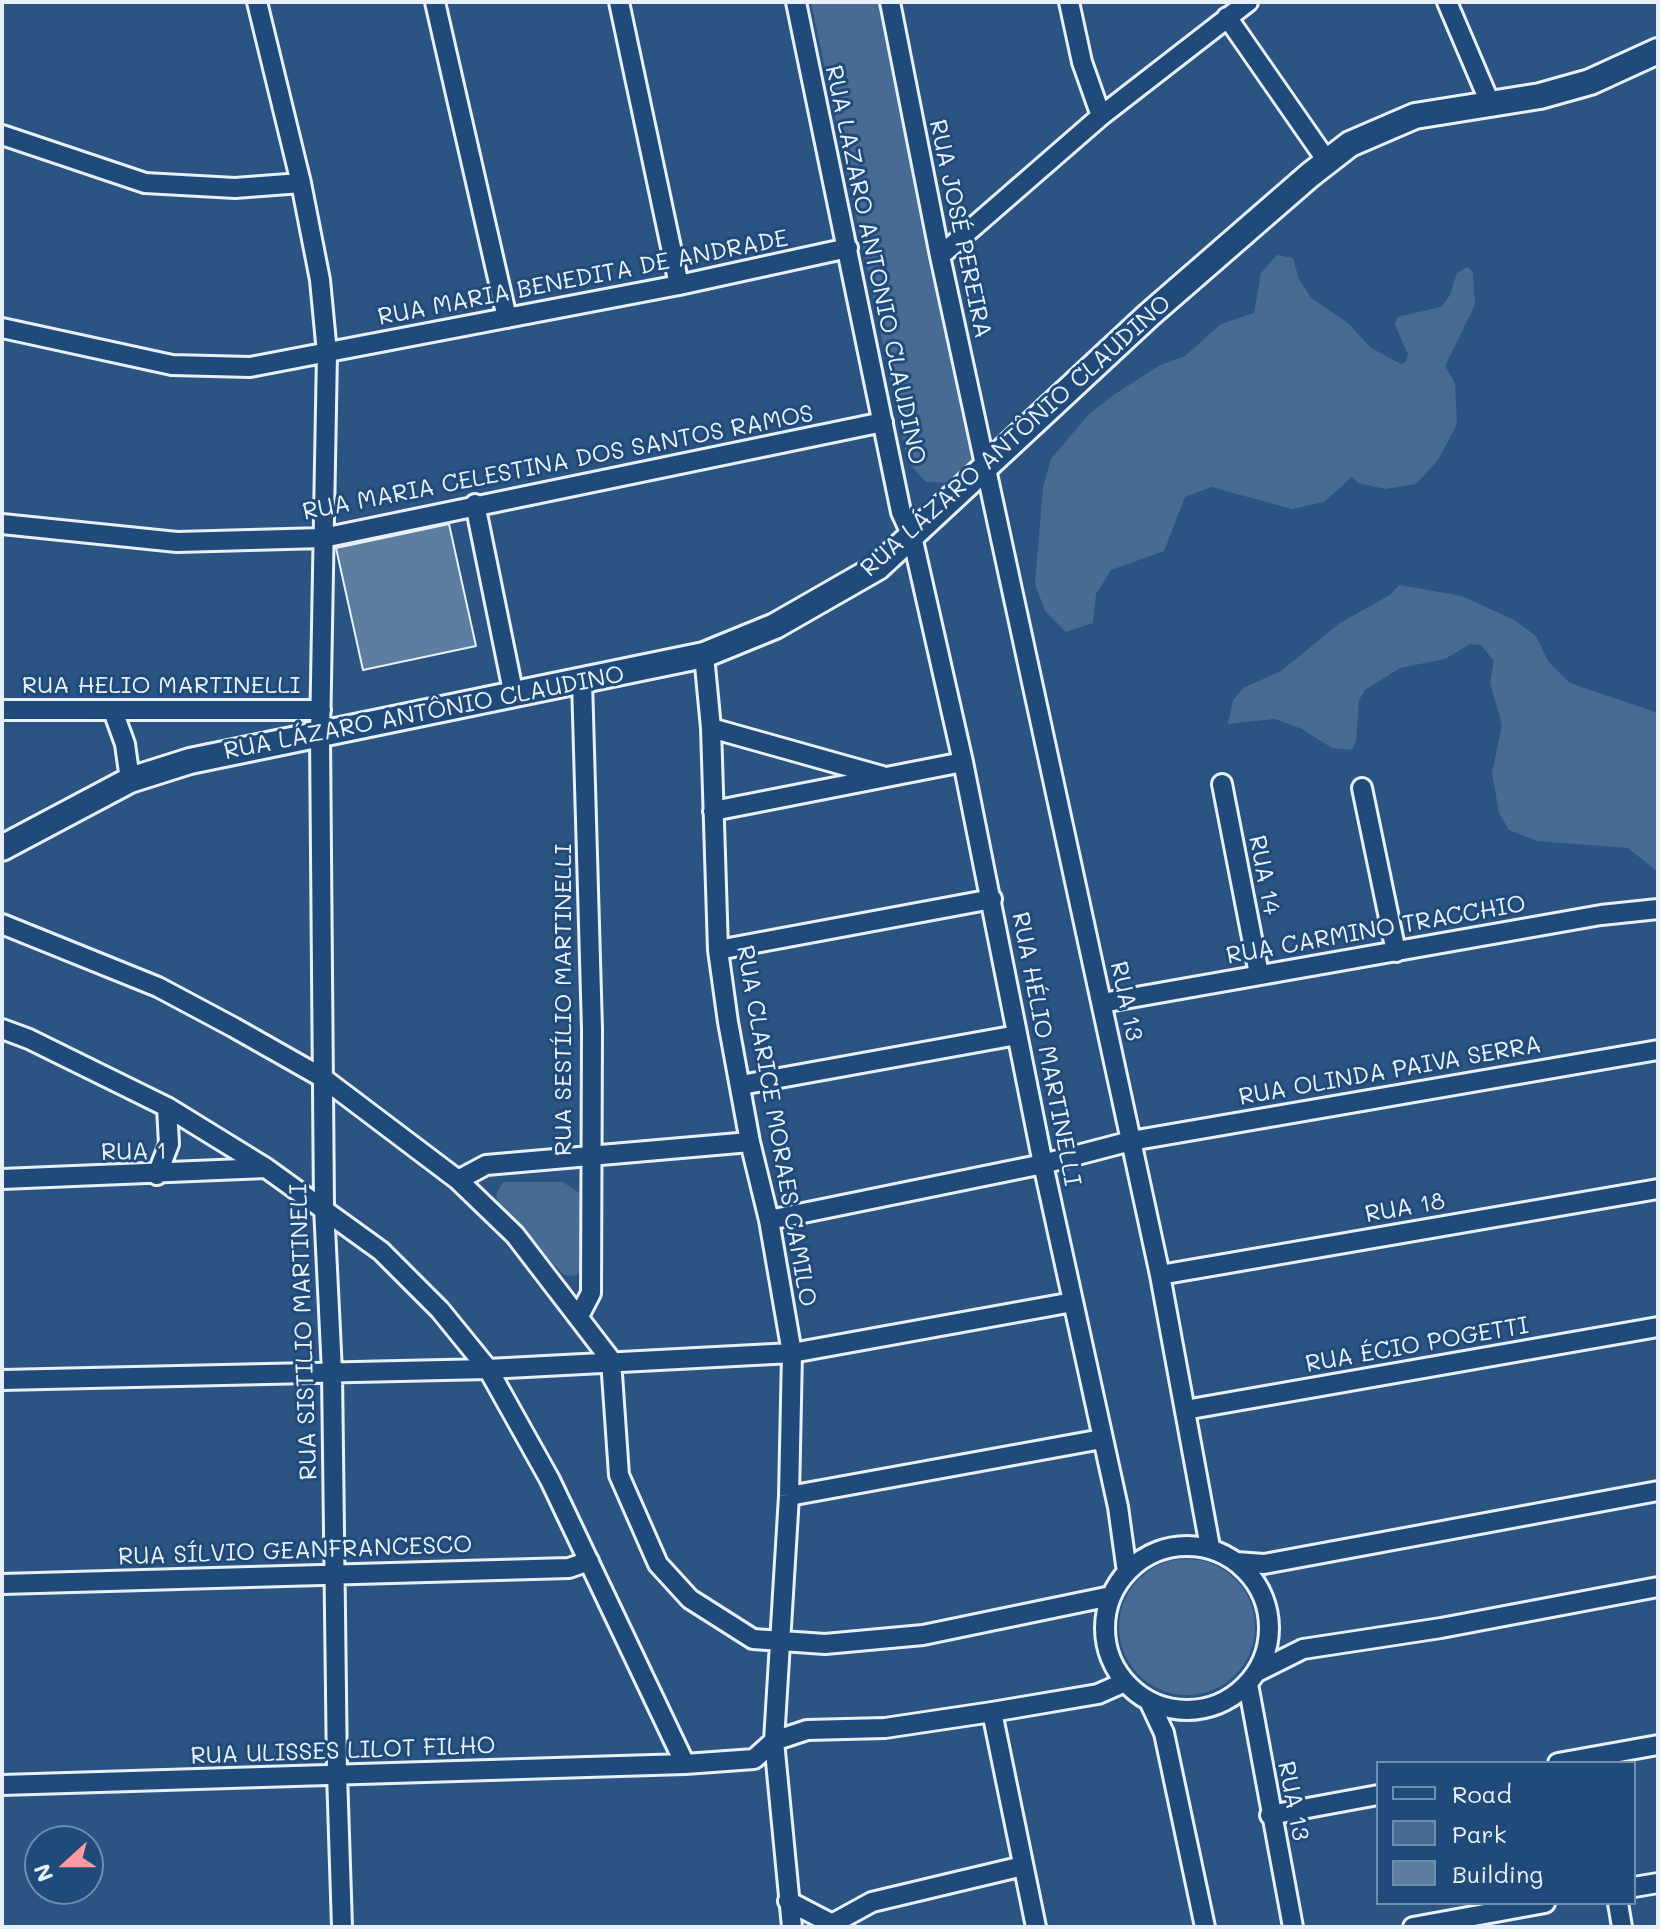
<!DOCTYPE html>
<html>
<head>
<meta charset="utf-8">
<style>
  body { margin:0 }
  #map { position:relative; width:1660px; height:1929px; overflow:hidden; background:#2b5482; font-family:Mali,sans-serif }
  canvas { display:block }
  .frame { position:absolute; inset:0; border:4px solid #e8f1f8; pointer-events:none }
  .legend { position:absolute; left:1376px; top:1761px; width:260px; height:144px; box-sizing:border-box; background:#1f4a7a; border:2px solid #6f8dac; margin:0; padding:10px 14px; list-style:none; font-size:24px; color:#e8f1f8 }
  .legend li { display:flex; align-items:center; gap:16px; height:40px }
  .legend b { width:40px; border:2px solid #6f8dac }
  .north { position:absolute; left:24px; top:1825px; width:80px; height:80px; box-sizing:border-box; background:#1f4a7a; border:2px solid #6f8dac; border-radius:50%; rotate:249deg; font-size:22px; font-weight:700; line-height:32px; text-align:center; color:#e8f1f8 }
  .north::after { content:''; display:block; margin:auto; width:28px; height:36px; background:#ff9aa2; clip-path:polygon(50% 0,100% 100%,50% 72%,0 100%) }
</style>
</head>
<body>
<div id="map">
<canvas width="1660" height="1929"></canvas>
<div class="frame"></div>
<ul class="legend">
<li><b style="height:10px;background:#1f4a7a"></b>Road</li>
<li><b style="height:22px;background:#476b93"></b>Park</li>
<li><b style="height:22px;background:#5d7da1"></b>Building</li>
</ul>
<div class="north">N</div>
</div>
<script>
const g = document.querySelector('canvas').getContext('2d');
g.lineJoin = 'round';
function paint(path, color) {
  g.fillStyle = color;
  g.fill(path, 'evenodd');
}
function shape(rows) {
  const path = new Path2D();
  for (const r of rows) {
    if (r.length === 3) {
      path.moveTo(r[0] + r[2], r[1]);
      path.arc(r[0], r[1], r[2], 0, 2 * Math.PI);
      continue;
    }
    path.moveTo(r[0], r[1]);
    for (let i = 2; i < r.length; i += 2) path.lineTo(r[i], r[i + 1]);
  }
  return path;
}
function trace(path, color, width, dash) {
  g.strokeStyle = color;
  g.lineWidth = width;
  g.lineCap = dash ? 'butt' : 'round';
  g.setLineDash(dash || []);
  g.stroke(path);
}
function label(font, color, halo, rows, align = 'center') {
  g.font = font + ' Mali,sans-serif';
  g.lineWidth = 6;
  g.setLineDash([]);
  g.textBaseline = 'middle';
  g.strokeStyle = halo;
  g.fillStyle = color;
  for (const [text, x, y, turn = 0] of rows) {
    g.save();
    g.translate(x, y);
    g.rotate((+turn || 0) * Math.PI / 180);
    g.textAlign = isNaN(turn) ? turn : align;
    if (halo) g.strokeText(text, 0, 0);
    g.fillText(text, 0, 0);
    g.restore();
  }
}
const green = shape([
  [811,2,881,2,975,454,973,463,954,483,926,482,908,462],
  [1277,255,1293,258,1299,279,1311,298,1348,323,1371,348,1401,364,1406,362,1408,354,1395,325,1397,317,1441,307,1450,295,1457,273,1467,267,1473,272,1475,305,1445,366,1455,383,1457,424,1438,460,1416,484,1385,489,1358,483,1352,477,1324,502,1292,509,1211,487,1185,497,1164,551,1111,570,1096,594,1093,623,1066,632,1045,611,1035,584,1043,487,1051,459,1087,416,1112,396,1160,365,1185,356,1221,324,1254,313,1261,273],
  [1399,585,1462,596,1514,620,1536,636,1548,661,1570,683,1658,713,1658,872,1628,848,1537,841,1509,830,1499,813,1492,773,1502,725,1490,683,1494,661,1481,645,1470,644,1445,659,1400,668,1365,690,1359,700,1356,741,1352,750,1332,748,1302,729,1275,719,1228,724,1233,700,1243,688,1281,671,1340,623,1390,595],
  [503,1182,563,1182,579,1193,582,1200,582,1271,574,1276,564,1275,498,1204,496,1194],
  [1187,1627,68]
]);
const building = shape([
  [449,524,476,646,363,670,336,548,449,524]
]);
const minor = shape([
  [257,2,301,183,320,280,327,353,320,736,324,1207,332,1372,337,1773,342,1927],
  [435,2,507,318],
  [619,2,679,285],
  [796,2,901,512,912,536,963,762,1043,1164,1118,1507,1127,1572],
  [890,2,940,256,1160,1275,1210,1547],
  [1069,2,1082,62,1101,116],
  [1447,2,1490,103],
  [1227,17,1327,161],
  [2,135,145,183,235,188,301,183],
  [940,256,1101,116,1248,2],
  [2,328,172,365,250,367,679,285,848,248],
  [475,504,514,696],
  [2,524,177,542,323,538,883,422],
  [704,655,711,728,718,950,728,1022,750,1142,769,1220,792,1353,789,1496,774,1741,792,1927],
  [2,710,321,710],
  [113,711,125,744,130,780],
  [711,728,882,776],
  [1222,784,1259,974],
  [1362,788,1396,952],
  [713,811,963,762],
  [2,924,158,987,233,1027,323,1078,458,1180,515,1235,611,1360,619,1475,658,1564,690,1599,753,1639,825,1644,923,1635,1111,1596],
  [718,950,992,899],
  [1102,1003,1601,915,1658,909],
  [2,1029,29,1039,167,1107,266,1168,381,1251,440,1310,488,1369,550,1480,685,1764,754,1759,774,1741,807,1730,885,1728,992,1712,1098,1694,1125,1682],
  [741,1085,1017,1035],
  [157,1175,169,1144,167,1107],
  [2,1179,266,1168],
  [458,1180,486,1165,750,1142],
  [769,1220,1043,1164,1131,1141,1658,1050],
  [1160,1275,1658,1189],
  [579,1316,591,1293,592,1029,582,681],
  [2,1380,488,1369,792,1353,1073,1302],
  [1185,1410,1658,1327],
  [789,1496,1102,1439],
  [1187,1628,82],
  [1236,1562,1264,1564,1658,1491],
  [2,1584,569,1568,589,1561],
  [1257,1672,1303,1649,1441,1628,1658,1587],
  [1248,1684,1293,1927],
  [1149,1701,1164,1733,1205,1927],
  [992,1712,1036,1927],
  [1558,1763,1658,1745],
  [2,1785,685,1764],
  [1270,1815,1378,1795],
  [1634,1887,1658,1883],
  [788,1901,838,1927],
  [1618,1903,1622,1927],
  [832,1924,872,1902,1023,1866],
  [1413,1927,1545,1903]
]);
const secondary = shape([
  [2,848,130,780,190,761,704,655,775,626,878,567,1149,315,1310,175,1350,144,1415,116,1540,96,1590,82,1658,51]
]);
const streetNames = [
  ["RUA JOSÉ PEREIRA",960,229,78],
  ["RUA LAZARO ANTONIO CLAUDINO",875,265,78],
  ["RUA MARIA BENEDITA DE ANDRADE",583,278,-11],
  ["RUA LÁZARO ANTÔNIO CLAUDINO",1016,436,-42],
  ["RUA MARIA CELESTINA DOS SANTOS RAMOS",558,463,-11],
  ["RUA HELIO MARTINELLI",161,686],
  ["RUA LÁZARO ANTÔNIO CLAUDINO",424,713,-11],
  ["RUA 14",1264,875,79],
  ["RUA CARMINO TRACCHIO",1376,930,-10],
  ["RUA SESTÍLIO MARTINELLI",564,1000,-90],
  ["RUA 13",1126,1001,78],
  ["RUA HÉLIO MARTINELLI",1046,1049,79],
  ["RUA OLINDA PAIVA SERRA",1390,1071,-10],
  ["RUA CLARICE MORAES CAMILO",776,1126,80],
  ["RUA 1",134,1152,-1],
  ["RUA 18",1405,1208,-10],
  ["RUA SISTILIO MARTINELI",304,1332,-92],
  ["RUA ÉCIO POGETTI",1417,1345,-10],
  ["RUA SÍLVIO GEANFRANCESCO",295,1551,-2],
  ["RUA ULISSES LILOT FILHO",343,1751,-2],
  ["RUA 13",1293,1801,79]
];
paint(green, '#476b93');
paint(building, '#5d7da1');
trace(building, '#e8f1f8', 2);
trace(minor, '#e8f1f8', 24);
trace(secondary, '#e8f1f8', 30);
trace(minor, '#1f4a7a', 18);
trace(secondary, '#1f4a7a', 24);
label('24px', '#e8f1f8', '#1f4a7a', streetNames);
</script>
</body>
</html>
